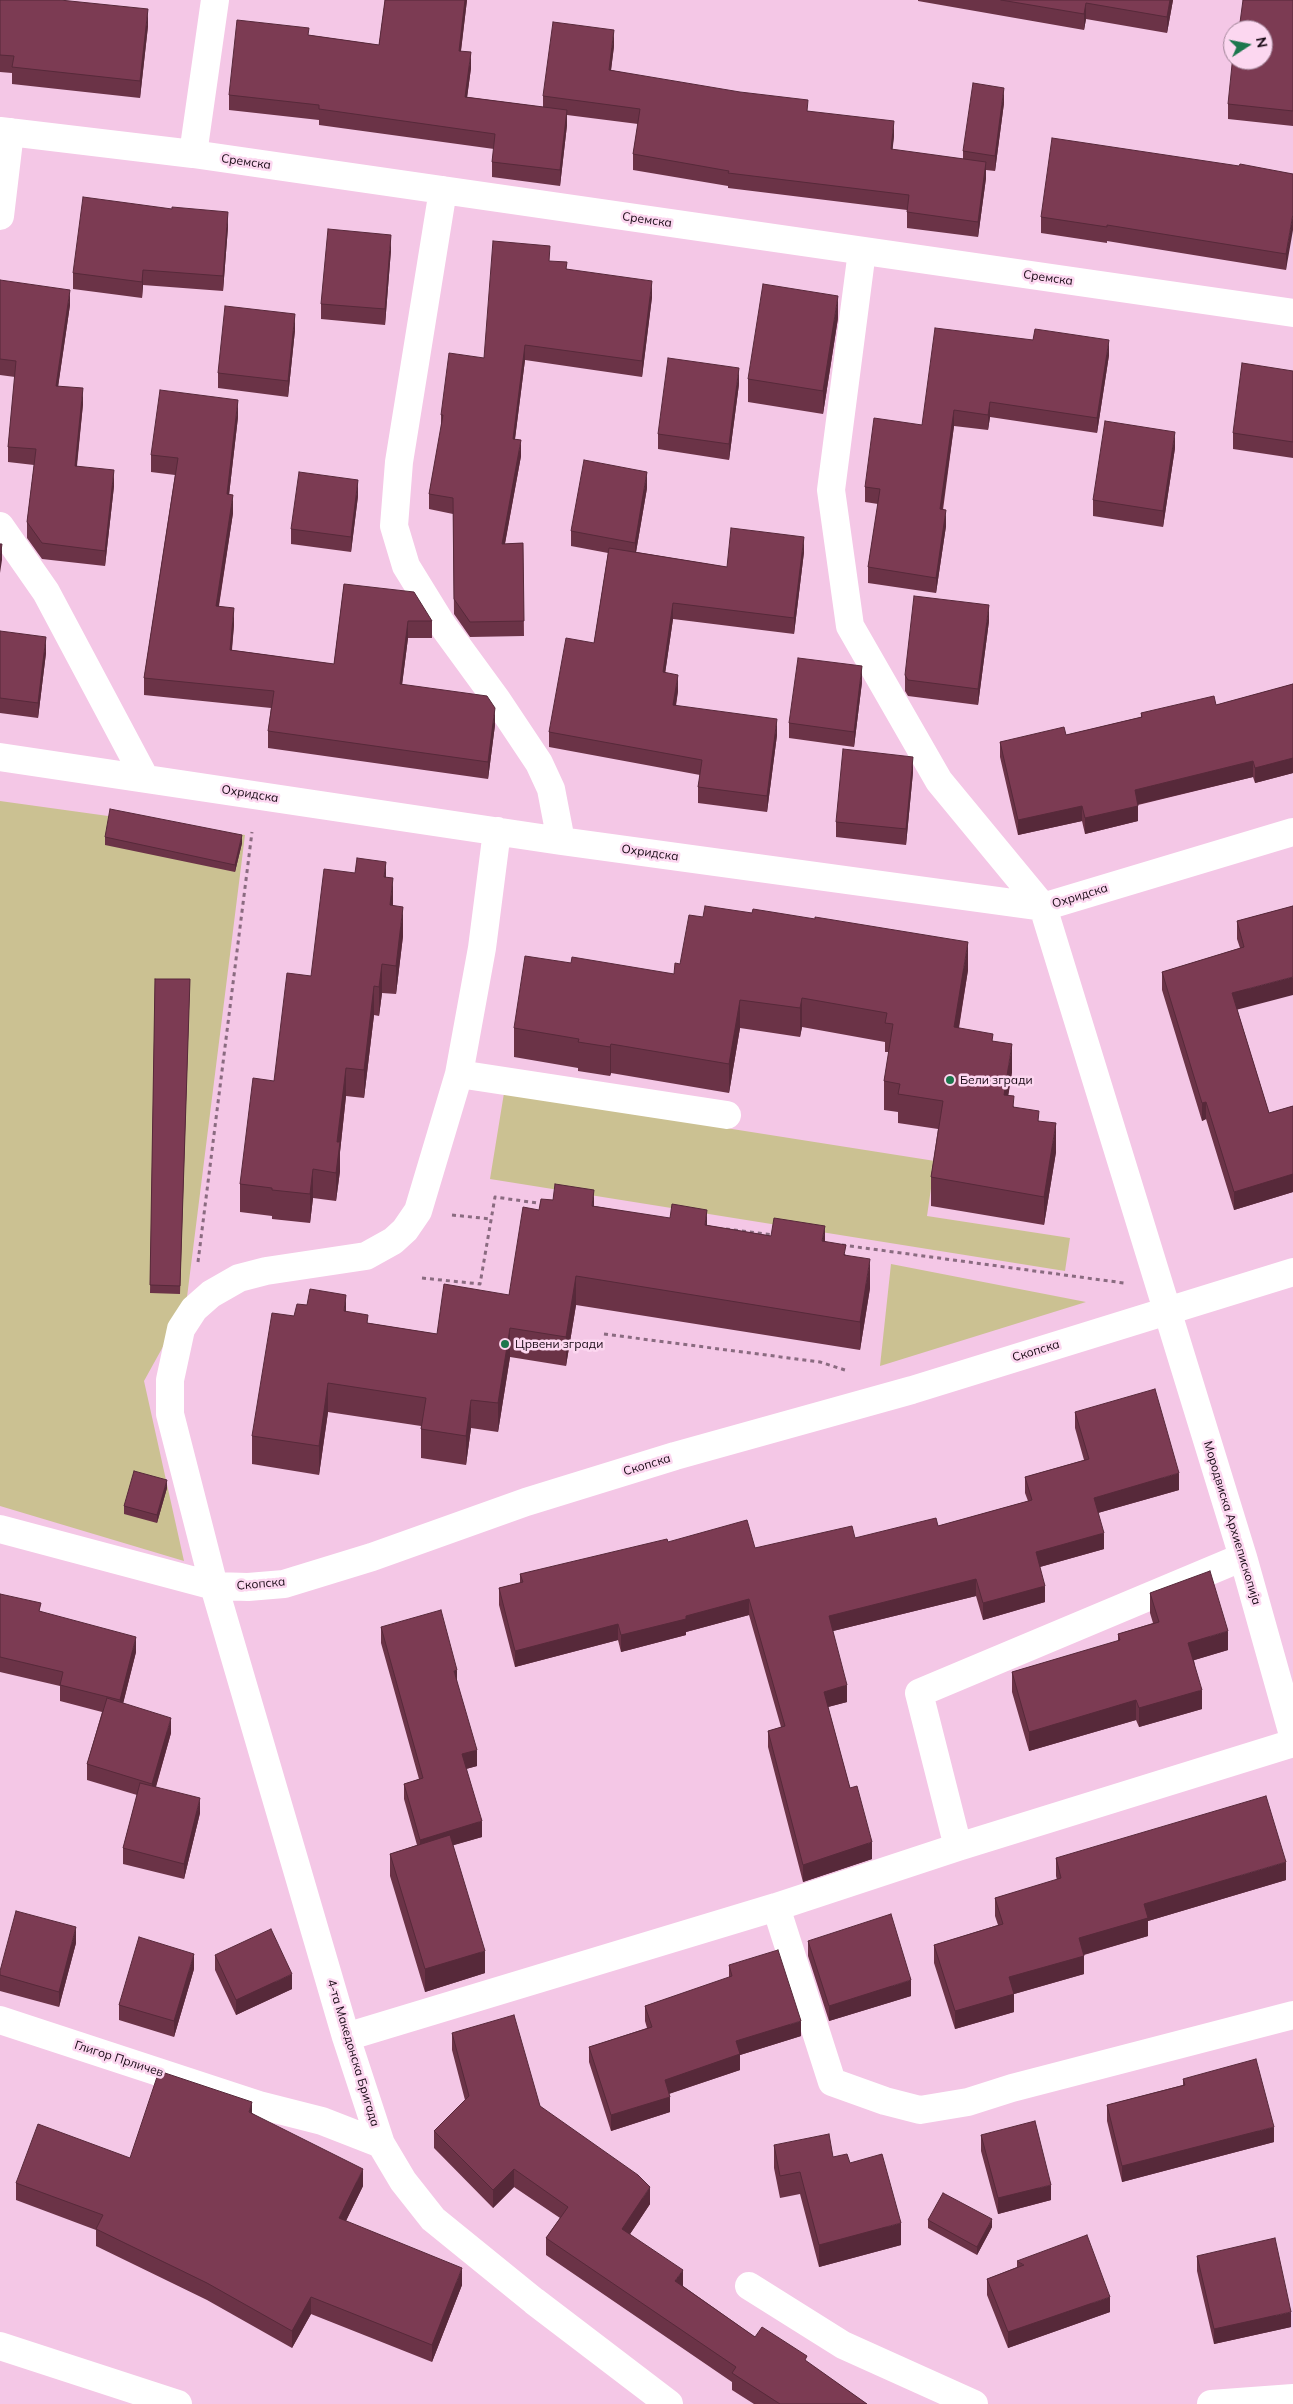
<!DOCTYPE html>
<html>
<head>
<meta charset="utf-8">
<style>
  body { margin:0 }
  #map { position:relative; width:1293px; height:2404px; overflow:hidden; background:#f4c7e6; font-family:Mulish,sans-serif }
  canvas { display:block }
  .north { position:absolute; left:1223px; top:20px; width:50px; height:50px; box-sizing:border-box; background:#fcd7f0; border:1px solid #a18598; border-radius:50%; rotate:79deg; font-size:14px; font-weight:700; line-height:20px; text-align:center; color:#180914 }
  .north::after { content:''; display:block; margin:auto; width:18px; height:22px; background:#1c774d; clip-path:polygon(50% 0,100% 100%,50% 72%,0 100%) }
</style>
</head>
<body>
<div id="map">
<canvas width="1293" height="2404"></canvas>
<div class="north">N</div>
</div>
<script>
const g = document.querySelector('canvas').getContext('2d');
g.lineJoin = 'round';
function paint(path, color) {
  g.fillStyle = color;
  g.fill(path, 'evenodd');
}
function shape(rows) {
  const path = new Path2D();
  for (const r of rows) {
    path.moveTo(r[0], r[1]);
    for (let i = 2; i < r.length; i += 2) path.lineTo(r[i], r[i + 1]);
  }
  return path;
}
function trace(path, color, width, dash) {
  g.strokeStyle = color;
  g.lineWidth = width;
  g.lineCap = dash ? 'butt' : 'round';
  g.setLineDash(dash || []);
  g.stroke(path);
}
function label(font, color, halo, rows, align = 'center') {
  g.font = font + ' Mulish,sans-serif';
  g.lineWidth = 5;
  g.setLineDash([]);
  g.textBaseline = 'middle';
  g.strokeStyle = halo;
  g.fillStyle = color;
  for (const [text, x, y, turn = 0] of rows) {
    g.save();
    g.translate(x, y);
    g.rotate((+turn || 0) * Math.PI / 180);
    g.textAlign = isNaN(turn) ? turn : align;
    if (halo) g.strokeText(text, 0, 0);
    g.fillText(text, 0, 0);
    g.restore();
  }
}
const green = shape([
  [0,801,245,835,186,1305,144,1381,184,1561,0,1506],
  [504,1093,935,1161,927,1216,1070,1238,1065,1271,490,1179],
  [891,1264,1086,1302,880,1366]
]);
const path = shape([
  [452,1215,491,1219],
  [726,1229,774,1235],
  [842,1245,1124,1283],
  [198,1262,252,832],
  [422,1278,480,1284,495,1197,544,1204],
  [604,1334,820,1362,848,1371]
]);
const minor = shape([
  [0,131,193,154,1293,313],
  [193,154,215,0],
  [443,190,399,462,394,526,406,566,443,626,497,700,539,763,551,789,561,841],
  [0,216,10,132],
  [862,251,831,490,850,626,939,781,1043,907,1243,1557,1293,1735],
  [0,526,46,592,145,778],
  [0,757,561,841,1043,907,1293,832],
  [497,831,482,948,459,1074,418,1211,405,1230,393,1241,366,1256,266,1271,239,1278,211,1294,194,1309,181,1329,170,1380,170,1414,214,1586,346,2037,381,2144,403,2181,433,2219,534,2301,669,2404],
  [459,1074,727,1115],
  [0,1529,214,1586,248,1587,284,1584,372,1557,526,1502,675,1456,912,1390,1293,1272],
  [958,1847,919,1693,1243,1557],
  [776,1907,832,2082,885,2101,920,2110,968,2102,1012,2088,1293,2015],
  [0,2020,259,2105,322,2121,381,2144],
  [346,2037,776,1907,958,1847,1293,1743],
  [749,2286,843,2345,974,2404],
  [1211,2404,1293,2398]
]);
const tertiary = shape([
  [0,2346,178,2404]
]);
const wall = shape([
  [0,0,148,26,140,98,12,84,12,73,0,72],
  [385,0,467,0,461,51,471,68,467,97,543,107,543,96,614,46,611,70,808,111,894,136,892,150,963,159,963,151,1004,103,995,171,986,170,986,178,978,237,907,228,907,210,728,188,728,186,633,170,633,154,638,124,567,115,567,125,560,186,492,177,492,162,494,149,319,125,319,120,229,110,229,95,309,35,379,45],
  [918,0,1173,0,1167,33,1086,19,1084,30,918,1],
  [1293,0,1293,126,1228,119,1228,104,1263,60],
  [1239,166,1293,174,1286,270,1107,241,1107,243,1041,233,1041,217],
  [228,227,223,291,143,285,142,298,73,289,73,273],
  [391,250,385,325,321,319,321,304],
  [550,261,567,269,652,297,642,377,525,360,515,439,521,456,505,544,523,543,524,636,470,637,454,614,453,514,429,509,429,494,441,430,441,415,484,358],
  [0,283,70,305,58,386,83,404,77,466,114,486,105,566,42,559,27,538,27,522,34,465,8,462,8,447,15,377,0,375],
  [838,318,823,414,748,402,748,379],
  [295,330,288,397,218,388,218,373],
  [1033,340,1109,355,1097,433,990,417,988,430,954,426,943,510,946,526,936,593,868,583,868,567,878,504,865,502,865,487,922,425],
  [1293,371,1293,458,1233,449,1233,433],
  [739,384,729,460,658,449,658,434],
  [238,417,229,495,233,513,219,606,234,625,232,650,334,664,344,584,432,621,432,638,408,638,402,684,495,725,488,779,268,748,268,731,271,708,144,695,144,678,175,475,151,472,151,455],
  [1175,448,1163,527,1093,516,1093,500],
  [647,488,636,552,727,567,804,552,794,634,673,619,665,673,678,691,676,706,777,735,767,812,698,803,698,787,700,775,549,747,549,732,594,643,608,553,571,546,571,531],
  [358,496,351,552,291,544,291,529],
  [989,621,978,705,908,696,905,691,905,675],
  [0,631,46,653,38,718,0,713],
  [862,682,854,747,789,738,789,723],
  [1293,684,1293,773,1255,783,1253,777,1138,805,1138,821,1085,834,1082,821,1018,835,1000,757,1000,742,1066,735,1141,717,1141,713,1216,705],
  [913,772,906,845,836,837,836,822],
  [105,837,242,843,235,872,105,845],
  [386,877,393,905,403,936,396,994,382,993,379,1016,374,1015,364,1098,346,1096,340,1152,340,1171,336,1201,313,1198,310,1223,272,1219,272,1216,240,1212,240,1184,274,1081,311,976],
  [1293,906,1237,1009,1269,1113,1293,1106,1293,1192,1234,1210,1206,1119,1202,1121,1162,990,1162,972,1240,948,1237,939,1237,921],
  [571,963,674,974,680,964,968,970,959,1028,993,1041,1012,1072,1008,1095,1014,1107,1039,1121,1056,1152,1044,1225,931,1206,931,1177,938,1129,898,1123,898,1112,884,1110,884,1081,889,1052,885,1052,885,1042,802,1027,800,1037,740,1028,729,1093,611,1073,610,1076,578,1071,578,1068,514,1057,514,1028],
  [155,979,190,979,180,1294,150,1293],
  [594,1206,771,1236,825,1241,846,1255,870,1288,860,1350,576,1305,566,1366,510,1357,498,1432,471,1428,466,1465,421,1458,421,1426,328,1412,319,1475,252,1464,252,1436,294,1316,346,1312,368,1323,437,1334,509,1295,539,1210],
  [1075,1412,1179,1490,1098,1513,1104,1549,1040,1567,1045,1602,983,1620,976,1596,833,1631,847,1702,828,1707,850,1788,872,1859,803,1882,768,1747,768,1731,781,1727,749,1615,686,1632,686,1635,621,1652,618,1640,515,1667,499,1605,499,1588,520,1583,520,1574,668,1542,755,1548,855,1538,938,1526,1028,1501,1025,1493,1025,1477,1084,1460,1075,1428],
  [167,1488,157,1523,124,1514,124,1506],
  [1150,1593,1228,1650,1194,1660,1202,1709,1139,1727,1136,1720,1029,1751,1012,1692,1012,1672,1118,1641,1118,1634,1153,1623,1150,1613],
  [0,1594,136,1652,123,1703,171,1733,156,1787,200,1813,184,1879,123,1864,123,1848,137,1795,87,1780,87,1764,102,1712,60,1701,60,1686,0,1672],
  [381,1627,457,1682,477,1766,466,1769,482,1837,453,1845,485,1973,425,1992,390,1876,390,1854,417,1845,404,1799,404,1784,419,1779,381,1643],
  [1056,1858,1286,1880,1148,1921,1148,1936,1084,1955,1084,1974,1014,1994,1014,2012,955,2029,934,1963,934,1945,998,1925,995,1916,995,1898,1057,1880,1056,1876],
  [808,1941,911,1996,829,2021,808,1956],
  [76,1943,59,2007,0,1991,0,1971],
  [215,1955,292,1989,236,2015,215,1970],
  [729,1965,801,2036,740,2055,740,2070,669,2094,670,2112,611,2131,589,2062,589,2047,647,2028,645,2021,645,2006,729,1978],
  [194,1969,174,2037,119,2020,119,2005],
  [452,2033,540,2106,650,2204,630,2234,683,2286,755,2337,807,2362,867,2404,754,2404,732,2390,732,2382,546,2255,546,2238,560,2218,514,2187,493,2208,434,2148,434,2131,465,2100,452,2050],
  [1183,2079,1274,2142,1122,2182,1107,2121,1107,2105,1183,2085],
  [252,2113,363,2186,346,2221,462,2285,432,2362,311,2314,292,2348,207,2300,96,2246,96,2230,16,2200,16,2183,130,2158],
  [981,2135,1051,2200,998,2214,981,2151],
  [774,2145,833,2157,901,2245,819,2267,800,2194,780,2198,774,2168],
  [928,2220,992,2227,977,2255,928,2228],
  [1197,2256,1291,2327,1214,2344,1197,2271],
  [1017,2261,1110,2312,1008,2348,987,2295,987,2279,1017,2267]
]);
const shadedWall = shape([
  [465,0,467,0,459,66,459,51],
  [1170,0,1173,0,1167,33,1167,17],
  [1086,3,1086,19,1084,30,1084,14],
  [148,9,148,26,140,98,140,81],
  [614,30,614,46,609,86,609,70],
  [471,52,471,68,465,113,465,97],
  [1004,88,1004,103,995,171,995,156],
  [567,110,567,125,560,186,560,170],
  [894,121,894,136,891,165,891,149],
  [986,162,986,178,978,237,978,222],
  [228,212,228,227,223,291,223,276],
  [1293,214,1293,230,1286,270,1286,254],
  [391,235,391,250,385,325,385,309],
  [143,270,143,285,142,298,142,282],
  [652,281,652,297,642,377,642,361],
  [70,290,70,305,56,401,56,386],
  [838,296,838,318,823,414,823,391],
  [295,314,295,330,288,397,288,381],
  [1109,340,1109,355,1097,433,1097,418],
  [525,345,525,360,513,454,513,439],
  [739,368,739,384,729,460,729,444],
  [83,388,83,404,75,481,75,466],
  [238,400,238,417,227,512,227,494],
  [990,402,990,417,988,430,988,415],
  [954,410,954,426,940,525,940,509],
  [1175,432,1175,448,1163,527,1163,511],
  [521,440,521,456,502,559,502,544],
  [114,470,114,486,105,566,105,551],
  [647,472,647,488,635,558,635,543],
  [358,480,358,496,351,552,351,537],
  [233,495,233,513,216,623,216,606],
  [946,510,946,526,936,593,936,578],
  [804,537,804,552,794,634,794,618],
  [2,544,2,560,0,573,0,558],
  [673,603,673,619,663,688,663,672],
  [989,605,989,621,978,705,978,689],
  [234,608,234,625,230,667,230,650],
  [408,621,408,638,400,701,400,684],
  [46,637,46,653,38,718,38,703],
  [862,666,862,682,854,747,854,732],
  [678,675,678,691,673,721,673,705],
  [495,708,495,725,488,779,488,762],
  [777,719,777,735,767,812,767,796],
  [913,757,913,772,906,845,906,829],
  [1293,758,1293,773,1255,783,1255,768],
  [1253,761,1253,777,1135,805,1135,790],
  [1082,806,1082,821,1018,835,1018,820],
  [1138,806,1138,821,1085,834,1085,818],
  [242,835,242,843,235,872,235,865],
  [386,862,386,891,384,877],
  [393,878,393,906,390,905],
  [403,907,403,936,396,994,396,966],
  [968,942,968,970,954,1056,954,1027],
  [382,964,382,993,379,1016,379,987],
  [1293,977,1293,995,1232,1011,1232,993],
  [374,986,374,1015,364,1098,364,1070],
  [802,998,802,1027,800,1037,800,1008],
  [740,1000,740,1028,729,1093,729,1064],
  [611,1044,611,1073,610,1076,610,1047],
  [1012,1044,1012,1072,1004,1123,1004,1095],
  [346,1068,346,1096,340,1152,340,1171,336,1201,336,1173,337,1142],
  [1206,1102,1206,1119,1202,1121,1202,1103],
  [1056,1123,1056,1152,1044,1225,1044,1197],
  [313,1169,313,1198,310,1223,310,1194],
  [1293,1174,1293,1192,1234,1210,1234,1192],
  [594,1190,594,1219,592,1206],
  [707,1210,707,1239,705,1225],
  [825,1226,825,1254,822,1241],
  [870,1259,870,1288,860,1350,860,1322],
  [576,1276,576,1305,566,1366,566,1337],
  [346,1295,346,1323,344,1311],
  [510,1328,510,1357,498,1432,498,1403],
  [328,1383,328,1412,319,1475,319,1446],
  [471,1400,471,1428,466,1465,466,1436],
  [1179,1473,1179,1490,1094,1514,1094,1498],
  [167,1480,167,1488,157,1523,157,1515],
  [1104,1533,1104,1549,1036,1568,1036,1552],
  [976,1579,976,1596,829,1632,829,1616],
  [1045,1586,1045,1602,983,1620,983,1603],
  [749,1599,749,1615,686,1632,686,1635,621,1652,621,1635,686,1616],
  [618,1624,618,1640,515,1667,515,1651],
  [1228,1631,1228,1650,1188,1662,1188,1643],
  [136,1637,136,1652,120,1716,120,1700],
  [457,1670,457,1686,454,1671],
  [847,1685,847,1702,824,1708,824,1692],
  [1202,1690,1202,1709,1139,1727,1139,1708],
  [1136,1700,1136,1720,1029,1751,1029,1732],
  [171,1718,171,1733,152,1800,152,1784],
  [477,1750,477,1766,462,1770,462,1754],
  [200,1798,200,1813,184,1879,184,1864],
  [482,1821,482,1837,420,1855,420,1840],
  [872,1842,872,1859,803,1882,803,1865],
  [1286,1862,1286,1880,1148,1921,1148,1936,1079,1956,1079,1938,1144,1904],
  [76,1927,76,1943,59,2007,59,1992],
  [485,1951,485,1973,425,1992,425,1969],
  [194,1954,194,1969,174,2037,174,2021],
  [1084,1956,1084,1974,1014,1994,1014,2012,955,2029,955,2011,1009,1977],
  [292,1974,292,1989,236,2015,236,2000],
  [911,1980,911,1996,829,2021,829,2006],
  [801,2021,801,2036,740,2055,740,2070,665,2095,665,2080,736,2041],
  [670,2097,670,2112,611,2131,611,2115],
  [252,2102,252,2119,249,2112],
  [1274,2127,1274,2142,1122,2182,1122,2166],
  [363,2169,363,2186,339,2235,339,2218],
  [514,2169,514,2187,493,2208,493,2190],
  [1051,2185,1051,2200,998,2214,998,2198],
  [650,2187,650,2204,622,2246,622,2229],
  [992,2219,992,2227,977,2255,977,2247],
  [901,2223,901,2245,819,2267,819,2245],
  [462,2268,462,2285,432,2362,432,2345],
  [683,2270,683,2288,675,2281],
  [311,2297,311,2314,292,2348,292,2331],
  [1110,2297,1110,2312,1008,2348,1008,2332],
  [1291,2312,1291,2327,1214,2344,1214,2329]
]);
const building = shape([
  [0,0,60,0,148,9,140,81,12,67,14,56,0,55,0,0],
  [385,0,465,0,459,51,471,52,465,97,567,110,560,170,492,162,495,134,319,109,319,105,229,95,237,20,309,28,308,35,379,45,385,0],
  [1001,0,1170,0,1167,17,1086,3,1084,14,1001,0],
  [1243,0,1293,0,1293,111,1228,104,1233,55,1233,60,1263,60,1263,30,1239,30,1243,0],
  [553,22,614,30,609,70,740,92,808,100,807,111,894,121,891,149,986,162,978,222,907,212,909,195,728,173,729,171,633,154,640,109,543,96,553,22],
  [973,83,1004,88,995,156,963,151,973,83],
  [1052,138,1239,166,1240,164,1293,174,1293,214,1286,254,1107,225,1107,227,1041,217,1052,138],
  [83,197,172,209,172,207,228,212,223,276,143,270,142,282,73,273,83,197],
  [328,229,391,235,385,309,321,304,328,229],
  [493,241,550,246,549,261,567,262,566,269,652,281,642,361,525,345,513,439,521,440,502,544,523,543,524,621,470,622,454,599,453,498,429,494,443,415,441,415,449,353,484,358,493,241],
  [0,280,70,290,56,386,83,388,75,466,114,470,105,551,42,543,27,522,36,449,8,447,16,361,0,359,0,280],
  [763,284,838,296,823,391,748,379,763,284],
  [225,306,295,314,288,381,218,373,225,306],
  [935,328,1033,340,1035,329,1109,340,1097,418,990,402,988,415,954,410,940,509,946,510,936,578,868,567,880,489,865,487,874,418,922,425,935,328],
  [668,358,739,368,729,444,658,434,668,358],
  [1242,363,1293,371,1293,442,1233,433,1242,363],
  [160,390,238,400,227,494,233,495,216,606,234,608,230,650,334,664,344,584,414,592,432,621,408,621,400,684,487,696,495,708,488,762,268,731,274,691,144,678,178,458,151,455,160,390],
  [1105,421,1175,432,1163,511,1093,500,1105,421],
  [584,460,647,472,635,543,571,531,584,460],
  [299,472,358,480,351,537,291,529,299,472],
  [731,528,804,537,794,618,673,603,663,672,678,675,673,705,777,719,767,796,698,787,702,760,549,732,566,638,594,643,609,548,727,567,731,528],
  [0,544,2,544,0,558,0,544],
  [914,596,989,605,978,689,908,680,905,675,914,596],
  [0,631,46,637,38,703,0,698,0,631],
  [798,658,862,666,854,732,789,723,798,658],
  [1293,684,1293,758,1255,768,1253,761,1135,790,1138,806,1085,818,1082,806,1018,820,1000,742,1064,727,1066,735,1142,717,1141,713,1214,696,1216,705,1293,684],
  [843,749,913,757,906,829,836,822,843,749],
  [110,809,242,835,235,865,105,837,110,809],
  [357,858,386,862,384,877,393,878,390,905,403,907,396,966,382,964,379,987,374,986,364,1070,346,1068,337,1142,340,1142,336,1173,313,1169,310,1194,272,1190,272,1188,240,1184,253,1078,274,1081,287,973,311,976,324,869,355,873,357,858],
  [705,906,752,913,753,909,815,919,815,917,968,942,954,1027,993,1034,992,1041,1012,1044,1004,1095,1014,1096,1013,1107,1039,1111,1038,1121,1056,1123,1044,1197,931,1177,943,1101,898,1094,900,1084,884,1081,893,1024,885,1023,887,1013,802,998,800,1008,740,1000,729,1064,611,1044,610,1047,578,1042,579,1039,514,1028,525,956,571,963,572,957,674,974,675,963,680,964,689,915,703,917,705,906],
  [1293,906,1293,977,1232,993,1269,1113,1293,1106,1293,1174,1234,1192,1206,1102,1202,1103,1162,972,1244,947,1237,921,1293,906],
  [155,979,190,979,180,1286,150,1285,155,979],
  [555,1184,594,1190,592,1206,670,1218,672,1204,707,1210,705,1225,771,1236,774,1218,825,1226,822,1241,846,1245,844,1255,870,1259,860,1322,576,1276,566,1337,510,1328,498,1403,471,1400,466,1436,421,1429,426,1398,328,1383,319,1446,252,1436,272,1313,294,1316,297,1304,307,1305,310,1289,346,1295,344,1311,368,1315,367,1323,437,1334,444,1284,509,1295,523,1207,539,1210,541,1199,553,1200,555,1184],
  [1155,1389,1179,1473,1094,1498,1104,1533,1036,1552,1045,1586,983,1603,976,1579,829,1616,847,1685,824,1692,850,1788,857,1786,872,1842,803,1865,768,1731,785,1726,749,1599,686,1616,686,1619,621,1635,618,1624,515,1651,499,1588,523,1582,520,1574,667,1539,668,1542,747,1520,755,1548,852,1526,855,1538,936,1518,938,1526,1032,1500,1025,1477,1089,1459,1075,1412,1155,1389],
  [134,1471,167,1480,157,1515,124,1506,134,1471],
  [1210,1571,1228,1631,1188,1643,1202,1690,1139,1708,1136,1700,1029,1732,1012,1672,1120,1640,1118,1634,1159,1622,1150,1593,1210,1571],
  [0,1594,41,1603,39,1611,136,1637,120,1700,60,1685,63,1672,0,1657,0,1594],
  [441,1610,457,1670,454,1671,477,1750,462,1754,482,1821,420,1840,404,1784,423,1778,381,1627,441,1610],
  [107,1698,171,1718,152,1784,87,1764,107,1698],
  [140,1783,200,1798,184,1864,123,1848,140,1783],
  [1266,1796,1286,1862,1144,1904,1148,1918,1079,1938,1084,1956,1009,1977,1014,1994,955,2011,934,1945,1003,1924,995,1898,1061,1878,1056,1858,1266,1796],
  [450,1835,485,1951,425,1969,390,1854,450,1835],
  [16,1911,76,1927,59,1992,0,1975,0,1971,16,1911],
  [891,1914,911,1980,829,2006,808,1941,891,1914],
  [271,1929,292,1974,236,2000,215,1955,271,1929],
  [139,1937,194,1954,174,2021,119,2005,139,1937],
  [778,1950,801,2021,736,2041,740,2054,665,2080,670,2097,611,2115,589,2047,652,2027,645,2006,732,1976,729,1965,778,1950],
  [514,2015,540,2106,638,2175,650,2187,622,2229,683,2270,675,2281,755,2337,762,2327,807,2356,805,2360,867,2404,780,2404,732,2373,736,2367,546,2238,568,2207,514,2169,493,2190,434,2131,469,2096,452,2033,514,2015],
  [1256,2059,1274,2127,1122,2166,1107,2105,1185,2085,1183,2079,1256,2059],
  [159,2071,252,2102,249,2112,363,2169,339,2218,462,2268,432,2345,311,2297,292,2331,207,2283,96,2229,103,2215,16,2183,38,2124,130,2158,159,2071],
  [1035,2121,1051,2185,998,2198,981,2135,1035,2121],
  [829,2134,833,2157,847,2154,850,2163,882,2154,901,2223,819,2245,800,2172,780,2176,774,2145,829,2134],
  [943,2193,992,2219,977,2247,928,2220,943,2193],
  [1087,2235,1110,2297,1008,2332,987,2279,1024,2265,1017,2261,1087,2235],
  [1275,2238,1291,2312,1214,2329,1197,2256,1275,2238]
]);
const markers = [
  [950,1080,5,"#1c774d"],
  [505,1344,5,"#1c774d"]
];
const streetNames = [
  ["Сремска",246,162,8],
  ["Сремска",647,220,8],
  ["Сремска",1048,278,8],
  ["Охридска",250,794,9],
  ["Охридска",650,853,8],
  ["Охридска",1080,896,-17],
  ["Скопска",1036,1351,-17],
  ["Скопска",647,1465,-17],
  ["Мородвиска Архиепископија",1232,1523,73],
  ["Скопска",261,1584,-5],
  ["4-та Македонска Бригада",353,2053,73],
  ["Глигор Прличев",119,2059,18]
];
const poiNames = [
  ["Бели згради",960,1080],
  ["Црвени згради",515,1344]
];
paint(green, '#cbc192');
trace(path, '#8a6b80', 3, [4, 4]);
trace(minor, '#fff', 28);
trace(tertiary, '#fff', 28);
paint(wall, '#6b3347');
paint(shadedWall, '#57293a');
paint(building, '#7c3b53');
trace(building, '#57293a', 1);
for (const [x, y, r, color] of markers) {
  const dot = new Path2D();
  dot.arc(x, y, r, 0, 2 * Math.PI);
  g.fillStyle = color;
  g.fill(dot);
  trace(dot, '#fcd7f0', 2);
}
label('12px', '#180914', '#fcd7f0', streetNames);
label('12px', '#180914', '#fcd7f0', poiNames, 'left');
</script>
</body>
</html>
